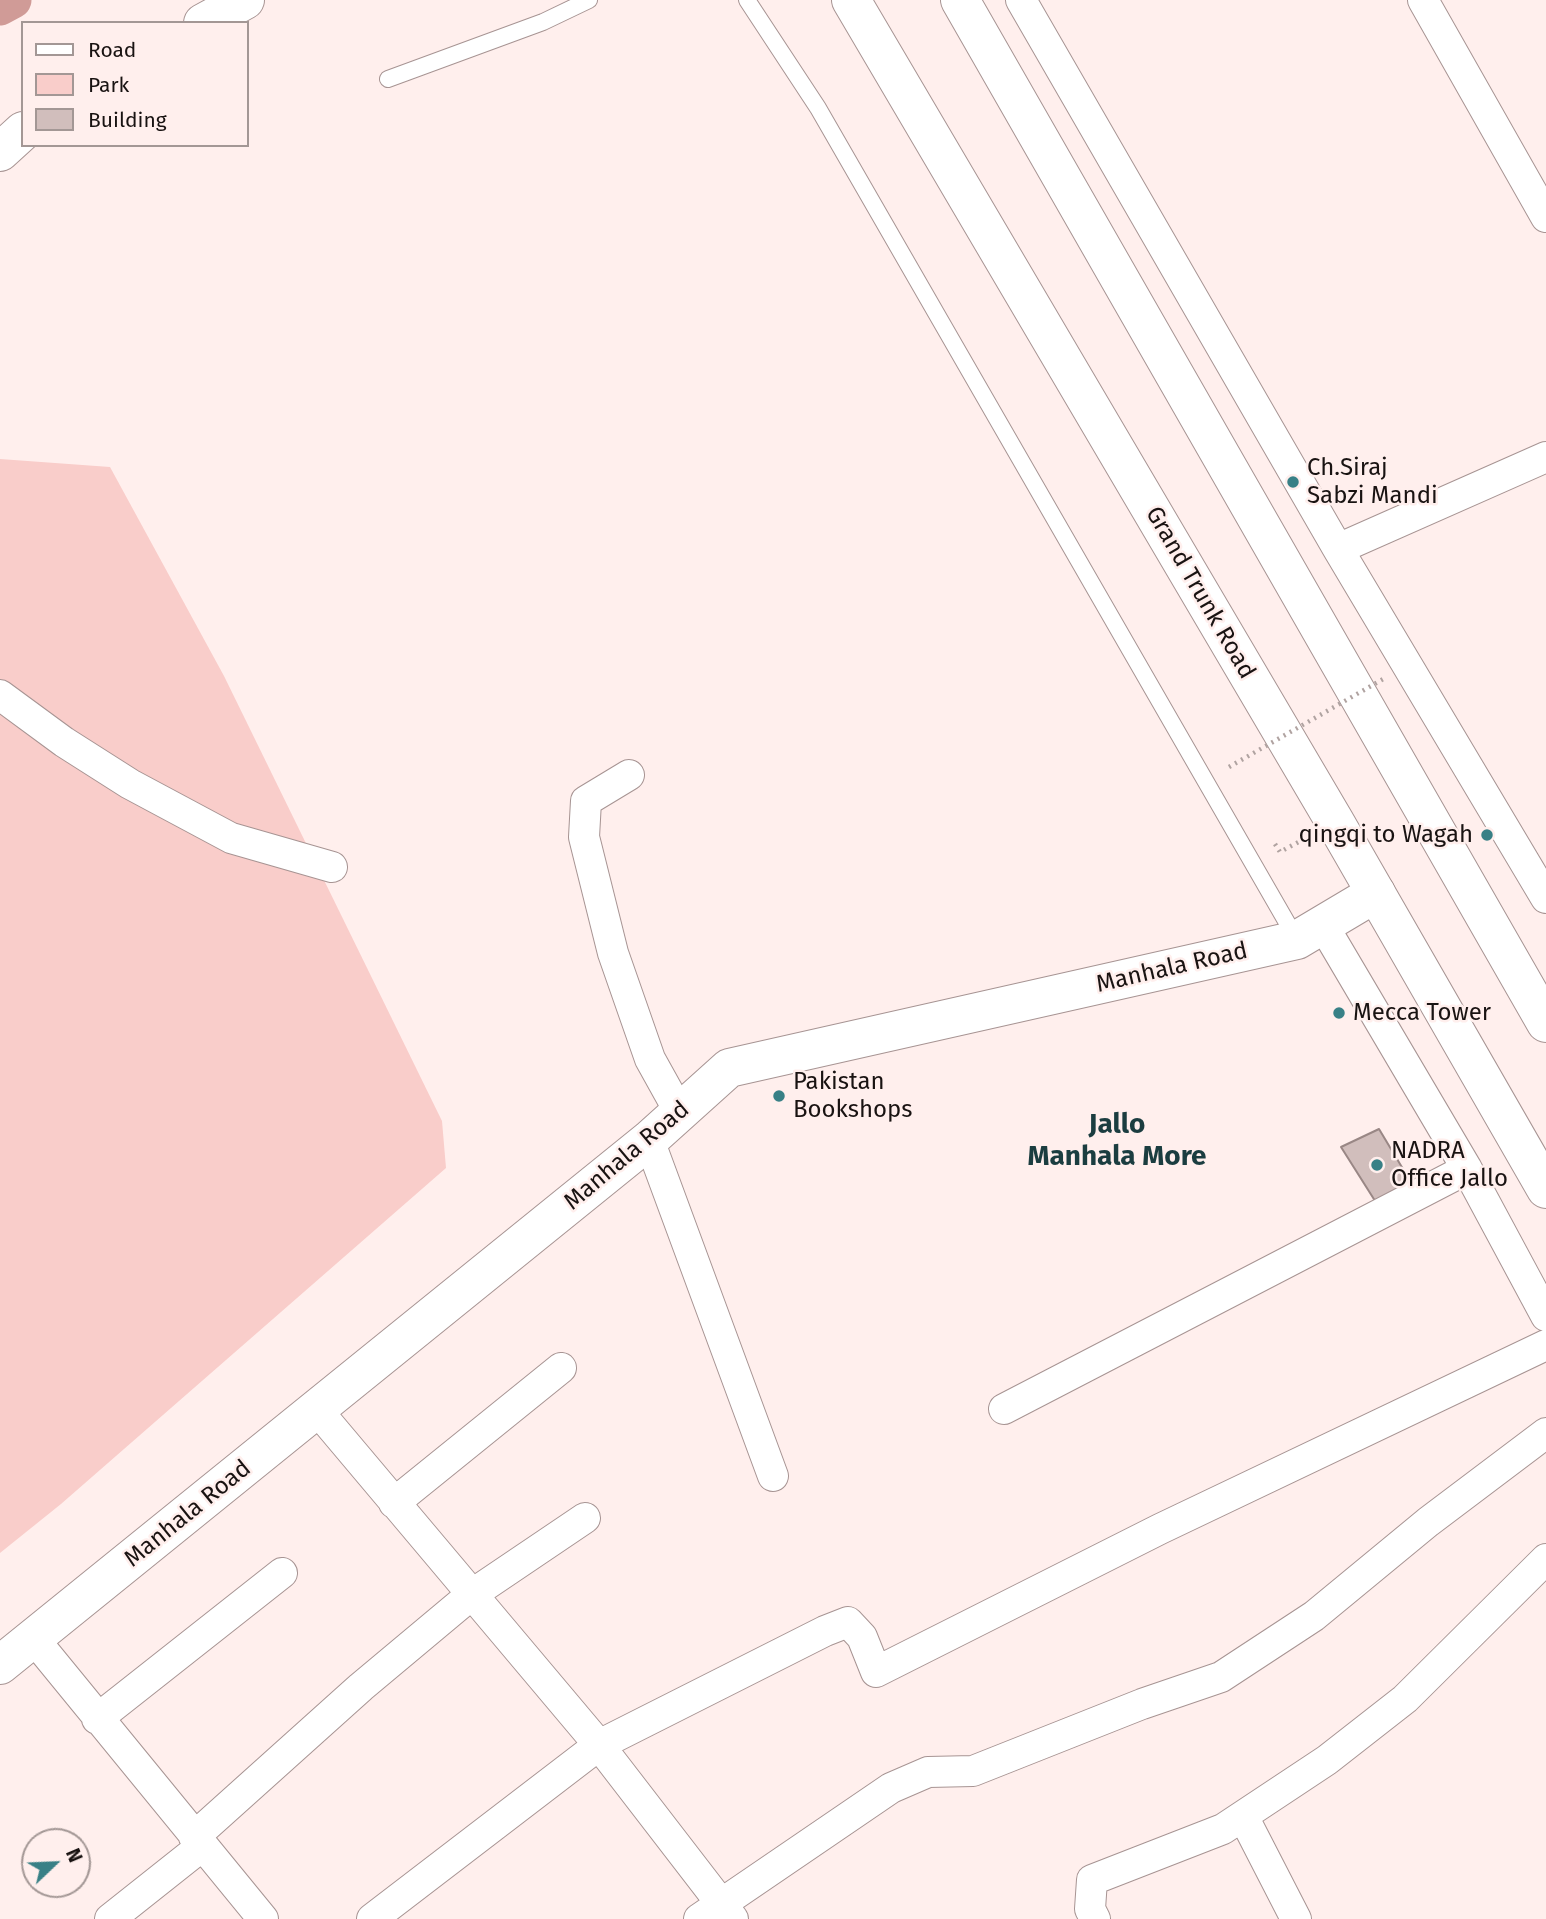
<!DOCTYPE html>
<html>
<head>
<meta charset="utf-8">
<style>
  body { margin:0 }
  #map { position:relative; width:1546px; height:1919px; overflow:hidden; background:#ffefed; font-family:"Fira Sans",sans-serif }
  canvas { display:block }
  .legend { position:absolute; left:21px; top:21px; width:228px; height:126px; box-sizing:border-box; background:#ffefed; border:2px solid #a39795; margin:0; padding:9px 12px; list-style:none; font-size:21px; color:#191312 }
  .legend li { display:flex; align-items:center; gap:14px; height:35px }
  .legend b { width:35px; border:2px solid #a39795 }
  .north { position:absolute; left:21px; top:1828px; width:70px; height:70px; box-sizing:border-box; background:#ffefed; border:2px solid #a39795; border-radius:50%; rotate:67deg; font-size:19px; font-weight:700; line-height:28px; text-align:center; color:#191312 }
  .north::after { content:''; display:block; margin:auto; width:24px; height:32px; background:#388086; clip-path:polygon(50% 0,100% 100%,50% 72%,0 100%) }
</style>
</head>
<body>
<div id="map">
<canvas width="1546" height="1919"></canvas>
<ul class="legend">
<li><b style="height:9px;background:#fff"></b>Road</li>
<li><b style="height:19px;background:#f9cdca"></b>Park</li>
<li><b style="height:19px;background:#d1bebc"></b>Building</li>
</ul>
<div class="north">N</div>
</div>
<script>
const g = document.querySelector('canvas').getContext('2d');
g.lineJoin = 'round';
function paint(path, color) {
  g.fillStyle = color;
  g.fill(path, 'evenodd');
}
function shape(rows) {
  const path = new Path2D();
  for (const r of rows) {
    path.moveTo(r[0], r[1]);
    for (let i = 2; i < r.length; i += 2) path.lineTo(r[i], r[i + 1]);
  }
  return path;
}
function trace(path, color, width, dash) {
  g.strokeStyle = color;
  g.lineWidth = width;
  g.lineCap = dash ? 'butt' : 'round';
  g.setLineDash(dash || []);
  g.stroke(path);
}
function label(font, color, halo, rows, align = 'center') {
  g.font = font + ' "Fira Sans",sans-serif';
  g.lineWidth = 5;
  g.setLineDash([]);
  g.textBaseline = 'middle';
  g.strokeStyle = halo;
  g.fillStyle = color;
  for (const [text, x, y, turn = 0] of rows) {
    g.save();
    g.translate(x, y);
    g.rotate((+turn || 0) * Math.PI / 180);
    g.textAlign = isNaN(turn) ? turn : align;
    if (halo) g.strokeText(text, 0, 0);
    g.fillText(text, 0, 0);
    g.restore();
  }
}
const green = shape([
  [0,459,110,467,224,676,442,1121,446,1168,61,1504,0,1553]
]);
const canal = shape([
  [0,7,13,0]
]);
const building = shape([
  [1379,1129,1412,1184,1377,1204,1341,1147,1379,1129]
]);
const path = shape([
  [1275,844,1280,852,1304,839]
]);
const lane = shape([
  [747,0,818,108,1297,940],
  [388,79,543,22,589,0]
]);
const street = shape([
  [1021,0,1338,549,1546,898],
  [1423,0,1546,217],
  [1338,549,1546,457],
  [0,695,64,742,130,784,231,838,332,867],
  [629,775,586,801,584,837,613,953,650,1059,680,1113],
  [1323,925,1467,1169,1546,1316],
  [649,1140,773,1476],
  [1004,1409,1467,1169],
  [317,1410,599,1745,733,1919],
  [394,1503,561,1368],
  [34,1639,263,1919],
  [97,1719,282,1573],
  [1243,1816,1296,1919],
  [194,1837,361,1687,471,1595,585,1518],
  [110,1919,202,1846],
  [372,1919,599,1745,825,1631,848,1622,862,1637,876,1672,1160,1529,1546,1345],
  [699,1919,891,1788,928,1772,973,1771,1142,1704,1221,1677,1314,1616,1428,1522,1546,1433],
  [1095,1919,1090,1909,1092,1880,1223,1829,1327,1760,1405,1699,1546,1559]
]);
const secondary = shape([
  [203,23,245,0],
  [0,152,23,131]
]);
const primary = shape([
  [0,1665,649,1140,729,1068,1297,940,1376,893]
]);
const highway = shape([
  [851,0,1335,822,1546,1189],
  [960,0,1546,1023]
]);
const pathBridge = shape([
  [1229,767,1385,678]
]);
const markers = [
  [1293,482,7,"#388086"],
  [1487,835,7,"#388086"],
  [1339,1013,7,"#388086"],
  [779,1096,7,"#388086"],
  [1377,1165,7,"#388086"]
];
const poiNames = [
  ["Ch.Siraj",1307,468],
  ["Sabzi Mandi",1307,496],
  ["qingqi to Wagah",1473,835,"right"],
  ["Mecca Tower",1353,1013],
  ["Pakistan",793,1082],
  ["Bookshops",793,1110],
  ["NADRA",1391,1151],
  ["Office Jallo",1391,1179]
];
const streetNames = [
  ["Grand Trunk Road",1200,593,60],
  ["Manhala Road",1172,968,-13],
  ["Manhala Road",627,1156,-40],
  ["Manhala Road",188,1514,-39]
];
const quarterNames = [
  ["Jallo",1117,1125],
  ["Manhala More",1117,1157]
];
paint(green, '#f9cdca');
trace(canal, '#d09b97', 37);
paint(building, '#d1bebc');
trace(building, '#998785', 2);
trace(lane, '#a79493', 18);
trace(street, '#a79493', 32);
trace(secondary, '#a79493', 40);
trace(primary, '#a79493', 40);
trace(highway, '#a79493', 40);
trace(path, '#b0a3a1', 4.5, [2, 5]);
trace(lane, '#fff', 16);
trace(street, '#fff', 30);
trace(secondary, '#fff', 38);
trace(primary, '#fff', 38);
trace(highway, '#fff', 38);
trace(pathBridge, '#b0a3a1', 4.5, [2, 5]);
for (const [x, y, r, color] of markers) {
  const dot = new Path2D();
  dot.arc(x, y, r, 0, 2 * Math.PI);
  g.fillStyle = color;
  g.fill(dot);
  trace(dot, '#ffefed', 2.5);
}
label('24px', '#191312', '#ffefed', poiNames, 'left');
label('24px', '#191312', '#ffefed', streetNames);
label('bold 28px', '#1b3d40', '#ffefed', quarterNames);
</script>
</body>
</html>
